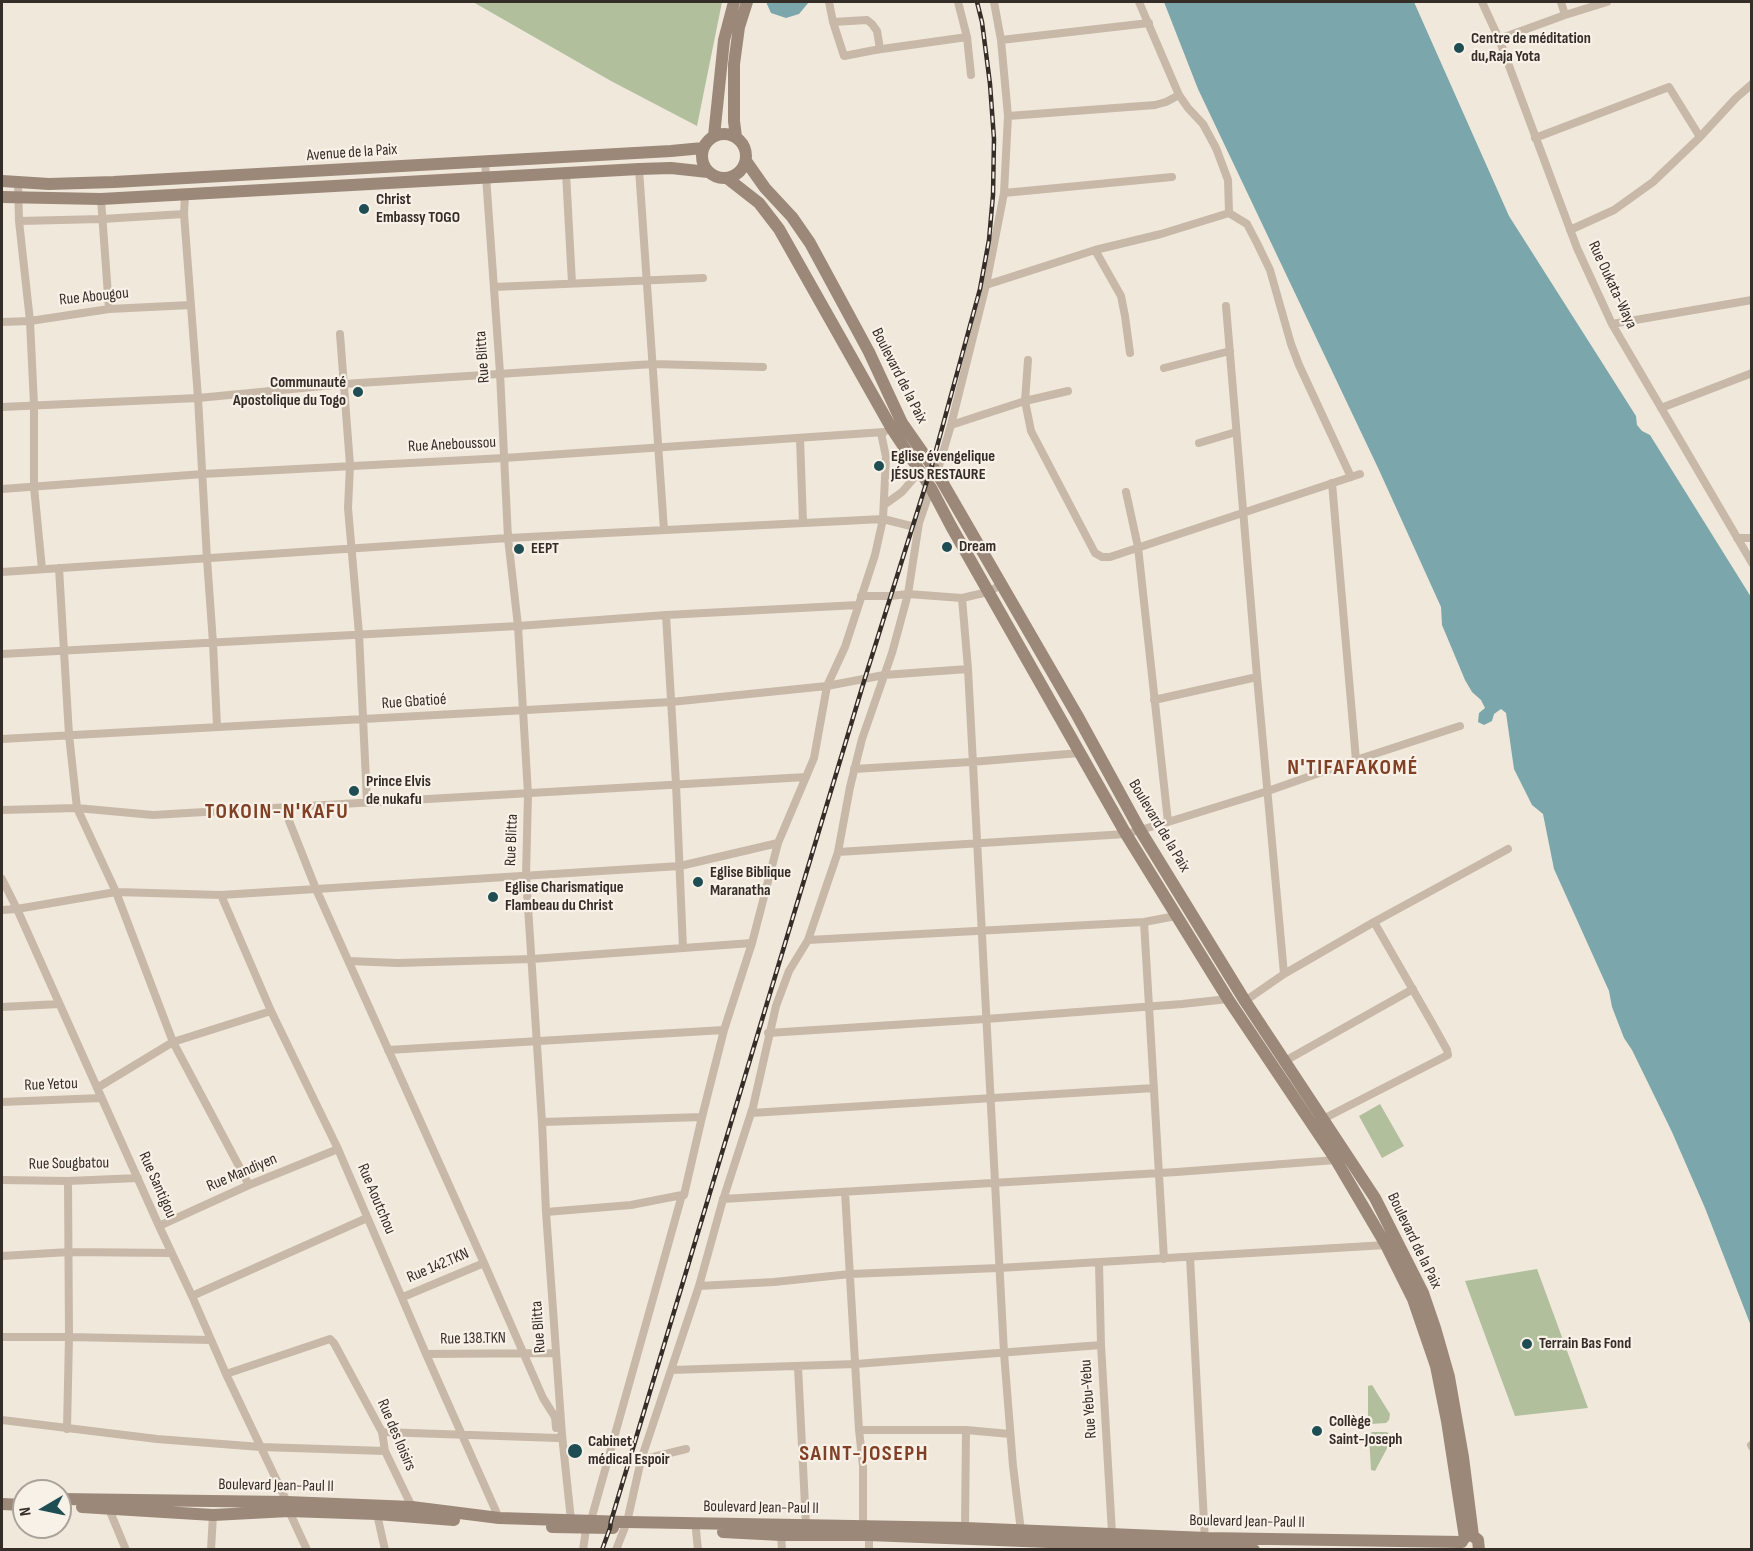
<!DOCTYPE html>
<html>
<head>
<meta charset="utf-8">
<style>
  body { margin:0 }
  #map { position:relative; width:1753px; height:1551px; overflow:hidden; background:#f0e8db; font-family:"Sofia Sans Condensed",sans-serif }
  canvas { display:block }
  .frame { position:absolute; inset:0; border:3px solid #352d28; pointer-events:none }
  .north { position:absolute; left:12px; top:1479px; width:60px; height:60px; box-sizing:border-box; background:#f8f1e7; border:2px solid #aaa39b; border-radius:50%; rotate:261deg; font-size:16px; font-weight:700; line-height:24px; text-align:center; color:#352d28 }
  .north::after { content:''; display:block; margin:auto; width:21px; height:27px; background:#1f4d54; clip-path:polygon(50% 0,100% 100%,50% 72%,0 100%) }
</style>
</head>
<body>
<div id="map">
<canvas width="1753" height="1551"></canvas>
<div class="frame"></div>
<div class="north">N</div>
</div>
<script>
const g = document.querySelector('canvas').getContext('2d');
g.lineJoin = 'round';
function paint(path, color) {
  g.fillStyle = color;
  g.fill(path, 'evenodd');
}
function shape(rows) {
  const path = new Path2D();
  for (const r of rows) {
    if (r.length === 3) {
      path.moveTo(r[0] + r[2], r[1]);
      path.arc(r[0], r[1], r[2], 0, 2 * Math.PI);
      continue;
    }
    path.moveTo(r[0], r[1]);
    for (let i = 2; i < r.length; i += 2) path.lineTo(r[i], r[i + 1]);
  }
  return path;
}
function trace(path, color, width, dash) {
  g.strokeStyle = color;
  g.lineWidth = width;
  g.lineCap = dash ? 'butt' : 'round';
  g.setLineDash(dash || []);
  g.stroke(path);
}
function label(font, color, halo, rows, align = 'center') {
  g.font = font + ' "Sofia Sans Condensed",sans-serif';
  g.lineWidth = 4.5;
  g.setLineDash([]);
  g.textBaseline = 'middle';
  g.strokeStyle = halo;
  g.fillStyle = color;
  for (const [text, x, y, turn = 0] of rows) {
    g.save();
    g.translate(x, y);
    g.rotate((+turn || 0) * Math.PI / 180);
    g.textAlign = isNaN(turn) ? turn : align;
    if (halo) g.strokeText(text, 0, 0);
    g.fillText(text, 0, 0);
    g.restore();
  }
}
const green = shape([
  [473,2,722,2,697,126,611,81],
  [1380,1104,1404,1146,1382,1158,1359,1116],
  [1537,1269,1588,1408,1515,1416,1465,1281],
  [1372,1385,1390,1414,1389,1420,1386,1423,1371,1424,1368,1421,1368,1386],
  [1372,1432,1387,1432,1390,1435,1392,1439,1375,1471,1371,1470,1369,1436]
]);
const water = shape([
  [766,2,809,2,799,14,786,18,771,13],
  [1164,2,1414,2,1509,216,1636,416,1637,425,1642,431,1650,435,1751,597,1751,1326,1705,1208,1672,1132,1632,1050,1624,1038,1612,1007,1609,991,1554,869,1543,814,1532,805,1514,769,1506,713,1501,709,1494,714,1492,721,1484,725,1478,722,1479,713,1485,708,1481,700,1472,692,1465,680,1442,625,1441,607,1379,470,1198,89]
]);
const street = shape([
  [829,2,833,22,844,56,875,50,967,37],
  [958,2,967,37,971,75],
  [1139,2,1179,95,1188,108,1203,124,1216,148,1228,180,1229,213,1247,224,1257,243,1270,270,1291,344,1299,365,1351,477],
  [1482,2,1499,39,1577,248,1612,324,1752,563],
  [1561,2,1565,15],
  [833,22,867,20,872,24,877,31,880,49],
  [1499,39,1565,15,1607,2],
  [1001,40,1149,23],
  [1008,116,1155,105,1166,102,1179,95],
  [1535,138,1669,87,1700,137],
  [485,162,500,373,508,538,518,626,528,794,526,876,542,1122,546,1212,562,1435,571,1520],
  [639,169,664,530],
  [566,173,572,283],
  [18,182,19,221,30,321,34,405,34,487,42,569],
  [1004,193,1172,177],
  [185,195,184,214,198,398,207,559,213,643,217,726],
  [101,199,109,309],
  [19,221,102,219,184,214],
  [1570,230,1614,210,1653,182,1700,137,1736,98,1752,84],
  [1095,250,1121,296,1125,316,1130,353],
  [986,285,1095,250,1161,234,1229,213],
  [494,287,703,278],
  [1226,306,1257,677,1284,974],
  [2,322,30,321,109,309,191,305],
  [1612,324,1752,300],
  [340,334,350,465,348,508,359,634,367,802],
  [1028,360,1025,401,1031,431,1095,553,1102,557,1110,557,1360,474],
  [1164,368,1230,351],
  [2,407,198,398,344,384,653,364,763,367],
  [1661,408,1752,373],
  [951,425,1025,401,1068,391],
  [800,438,803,523],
  [1199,443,1236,432],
  [937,473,951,425,986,285,1004,193,1008,116,1001,40,994,2],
  [1332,483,1356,760],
  [2,489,203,474,504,458,884,432],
  [1126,492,1138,547,1168,822],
  [884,505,902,492,920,471],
  [1737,538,1752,538],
  [59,568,69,735,77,808,116,892,173,1042,249,1185],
  [2,572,508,538,883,519,911,526,919,523],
  [861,596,890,596,908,594,962,598,988,592,1001,585],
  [962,598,968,669,1004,1353,1013,1466,1021,1531],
  [666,615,676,784,683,948],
  [2,654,518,626,666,615,858,605],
  [1154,700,1257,677],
  [2,739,671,702,827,686,884,675,968,669],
  [854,769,971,762,1080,753],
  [284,808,316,889,484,1263,543,1398,555,1417,556,1428],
  [2,810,77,808,153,815,806,777],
  [838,852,1126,834,1168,822,1268,791,1356,760,1460,726],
  [2,879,17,909,159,1226,192,1296,226,1374,287,1502,289,1511,307,1550],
  [221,895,271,1011,338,1149,426,1354,499,1518],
  [2,910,17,909,116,892,221,895,680,866,778,843],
  [1144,922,1164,1259],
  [808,940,1144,922,1176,916],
  [349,961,398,963,532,959,752,943],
  [1245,1001,1284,974,1374,922,1508,849],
  [2,1007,59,1004],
  [768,1033,986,1019,1182,1004,1228,999],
  [388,1050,724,1030],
  [1285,1061,1413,989],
  [97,1088,173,1042,271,1011],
  [2,1102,101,1098],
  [751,1113,1154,1088],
  [1323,1119,1448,1055,1447,1050,1432,1023,1374,922],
  [542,1122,702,1117],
  [2,1180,68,1181,138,1178],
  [845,1192,859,1430,863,1466,863,1526],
  [723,1199,1177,1172,1336,1160,1339,1158],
  [546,1212,631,1205,682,1195],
  [159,1226,249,1185,338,1149],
  [2,1256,69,1252,171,1253],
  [1190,1257,1205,1541],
  [1099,1263,1101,1345,1112,1533],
  [699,1286,774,1282,850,1274,999,1268,1386,1245],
  [192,1296,367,1218],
  [403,1297,484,1263],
  [2,1337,69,1337,211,1340],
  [426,1354,556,1353],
  [798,1367,806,1525],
  [671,1370,856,1364,1101,1345],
  [226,1374,330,1339,334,1343,382,1432,385,1451,412,1507],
  [2,1420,157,1439,261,1447,385,1451],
  [67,1429,69,1337,68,1181],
  [859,1430,966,1430,1010,1434],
  [382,1432,558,1438,562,1435],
  [1751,1445,1752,1447],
  [641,1460,686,1449],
  [109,1509,126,1550],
  [377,1514,385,1550],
  [591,1520,682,1195,684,1195,702,1117,724,1030,752,943,778,843,814,758,827,686,845,647,875,555,883,519,886,457,881,433],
  [965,1528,966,1430],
  [696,1530,698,1550],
  [781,1535,782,1550],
  [869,1535,869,1550],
  [211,1550,213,1515],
  [583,1550,586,1529,585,1523],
  [616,1550,627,1522,641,1460,699,1286,722,1203,753,1107,776,1006,789,971,808,940,838,852,850,787,862,739,892,653,908,594,919,523,931,488]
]);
const secondary = shape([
  [724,156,22],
  [714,136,724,40,734,2],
  [736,137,734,121,734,64,739,27,747,2],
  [746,161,765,188,792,217,810,243,869,352,902,423,937,473,1077,715,1140,830,1245,1001,1375,1198,1423,1293,1435,1328,1449,1377,1463,1457,1473,1536],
  [727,178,759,203,779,229,892,429,931,488,951,526,1126,834,1228,999,1336,1160,1386,1245,1413,1299,1436,1366,1447,1421,1465,1538],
  [2,181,49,184,114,182,671,151,703,148],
  [2,197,101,199,639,169,671,168,708,172],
  [60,1499,287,1502,412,1507,499,1518,627,1522,965,1528,1206,1538,1462,1542],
  [2,1504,24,1505],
  [82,1507,213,1515,289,1511,377,1514,454,1520],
  [552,1527,613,1528],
  [723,1532,781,1535,869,1535,1254,1550],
  [1473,1536,1478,1540,1479,1550]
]);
const rail = shape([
  [602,1550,610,1528,611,1521,865,678,932,465,980,289,989,240,993,195,994,139,990,84,982,22,977,2]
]);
const markers = [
  [1459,48,6,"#1f4d54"],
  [364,209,6,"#1f4d54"],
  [358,392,6,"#1f4d54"],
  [879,466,6,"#1f4d54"],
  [947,547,6,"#1f4d54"],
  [519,549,6,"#1f4d54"],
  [354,791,6,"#1f4d54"],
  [698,882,6,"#1f4d54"],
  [493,897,6,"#1f4d54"],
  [1527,1344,6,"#1f4d54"],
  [1317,1431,6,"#1f4d54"],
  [575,1451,8,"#1f4d54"]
];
const poiNames = [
  ["Centre de méditation",1471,39],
  ["du,Raja Yota",1471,57],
  ["Christ",376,200],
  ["Embassy TOGO",376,218],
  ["Communauté",346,383,"right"],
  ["Apostolique du Togo",346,401,"right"],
  ["Eglise évengelique",891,457],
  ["JÉSUS RESTAURE",891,475],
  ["Dream",959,547],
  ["EEPT",531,549],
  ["Prince Elvis",366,782],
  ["de nukafu",366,800],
  ["Eglise Biblique",710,873],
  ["Maranatha",710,891],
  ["Eglise Charismatique",505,888],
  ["Flambeau du Christ",505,906],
  ["Terrain Bas Fond",1539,1344],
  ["Collège",1329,1422],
  ["Saint-Joseph",1329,1440],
  ["Cabinet",588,1442],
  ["médical Espoir",588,1460]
];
const streetNames = [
  ["Avenue de la Paix",352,153,-4],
  ["Rue Oukata-Waya",1612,285,65],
  ["Rue Abougou",94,297,-6],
  ["Rue Blitta",483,357,-94],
  ["Boulevard de la Paix",899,376,63],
  ["Rue Aneboussou",452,445,-3],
  ["Rue Gbatioé",414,702,-4],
  ["Boulevard de la Paix",1159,826,59],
  ["Rue Blitta",512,840,-88],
  ["Rue Yetou",51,1085,-2],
  ["Rue Sougbatou",69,1164,-1],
  ["Rue Mandiyen",242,1173,-23],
  ["Rue Santigou",157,1185,66],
  ["Rue Aoutchou",376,1199,67],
  ["Boulevard de la Paix",1414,1241,64],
  ["Rue 142.TKN",438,1266,-23],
  ["Rue Blitta",539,1327,-94],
  ["Rue 138.TKN",473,1339,-1],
  ["Rue Yebu-Yebu",1089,1399,-94],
  ["Rue des loisirs",396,1435,67],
  ["Boulevard Jean-Paul II",276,1486,1],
  ["Boulevard Jean-Paul II",761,1508,1],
  ["Boulevard Jean-Paul II",1247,1522,1]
];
const districtNames = [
  ["N'TIFAFAKOMÉ",1353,768],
  ["TOKOIN-N'KAFU",277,812],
  ["SAINT-JOSEPH",864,1454]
];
paint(green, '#b1bf9c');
paint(water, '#7ba7ac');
trace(street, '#c8b8a8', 8);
trace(secondary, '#9b8879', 12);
trace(rail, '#352d28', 4.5);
trace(rail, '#f8f1e7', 2, [7]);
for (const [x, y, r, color] of markers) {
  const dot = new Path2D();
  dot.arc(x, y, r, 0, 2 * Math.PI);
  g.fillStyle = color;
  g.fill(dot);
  trace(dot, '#f8f1e7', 2);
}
label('bold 16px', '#352d28', '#f8f1e7', poiNames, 'left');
label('16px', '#352d28', '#f8f1e7', streetNames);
g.letterSpacing = '1.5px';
label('bold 22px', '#804025', '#f8f1e7', districtNames);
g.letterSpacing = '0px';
</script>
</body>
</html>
